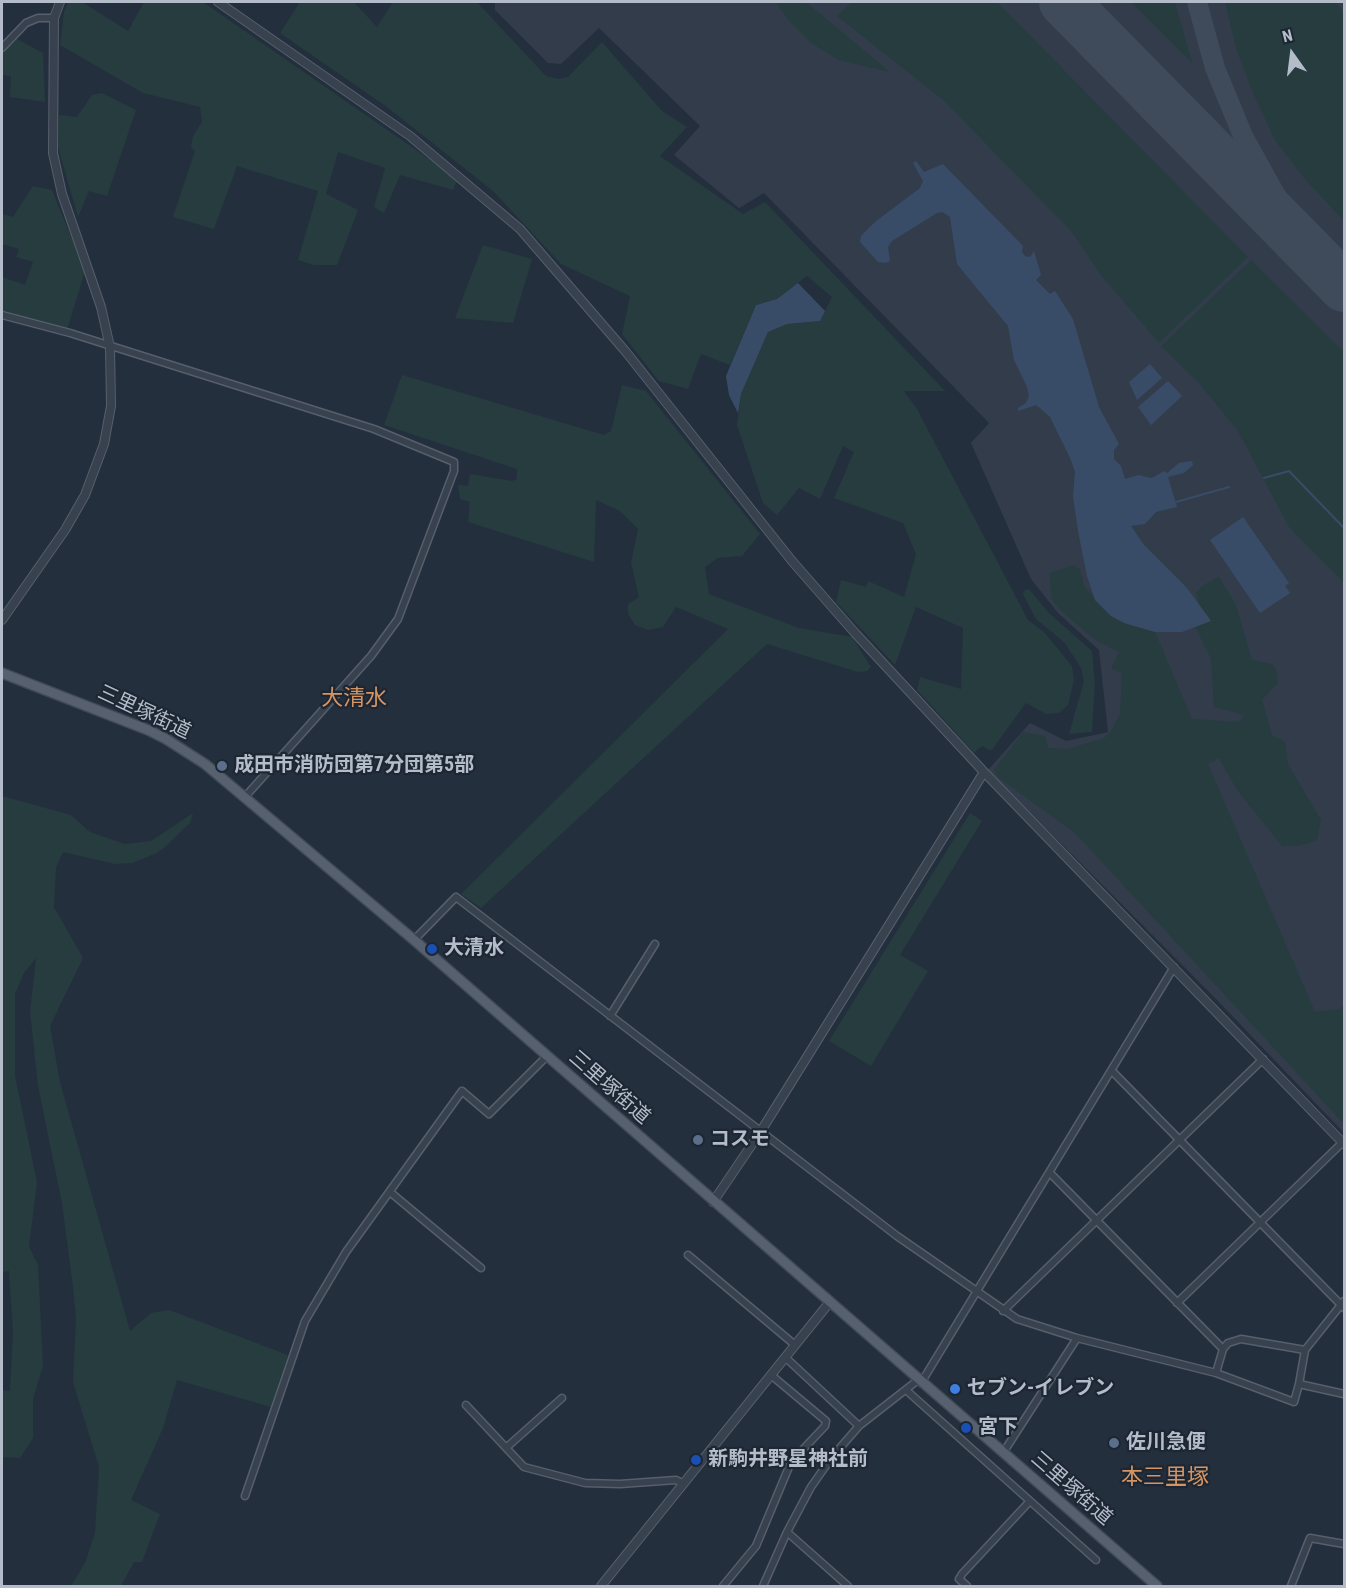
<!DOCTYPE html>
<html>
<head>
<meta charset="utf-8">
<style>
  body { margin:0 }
  #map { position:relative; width:1346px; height:1588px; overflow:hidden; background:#242f3e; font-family:"Roboto Condensed",sans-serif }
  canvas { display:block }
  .frame { position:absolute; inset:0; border:3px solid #b4bcc9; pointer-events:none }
  .north { position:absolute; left:1262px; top:24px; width:60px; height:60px; -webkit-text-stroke:4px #1d2633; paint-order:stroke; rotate:346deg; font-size:16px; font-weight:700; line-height:24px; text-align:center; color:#b4bcc9 }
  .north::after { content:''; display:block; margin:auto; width:21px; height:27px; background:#b4bcc9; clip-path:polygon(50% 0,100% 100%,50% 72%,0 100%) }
</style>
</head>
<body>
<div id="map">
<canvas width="1346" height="1588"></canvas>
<div class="frame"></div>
<div class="north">N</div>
</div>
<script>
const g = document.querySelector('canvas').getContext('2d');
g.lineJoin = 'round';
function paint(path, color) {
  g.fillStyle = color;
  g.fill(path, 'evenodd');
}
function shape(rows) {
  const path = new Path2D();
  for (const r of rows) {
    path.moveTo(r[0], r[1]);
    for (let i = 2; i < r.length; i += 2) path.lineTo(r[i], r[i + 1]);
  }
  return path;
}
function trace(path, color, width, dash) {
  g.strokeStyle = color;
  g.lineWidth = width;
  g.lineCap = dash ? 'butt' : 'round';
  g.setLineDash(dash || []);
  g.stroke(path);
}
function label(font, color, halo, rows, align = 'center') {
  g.font = font + ' "Roboto Condensed","Noto Sans JP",sans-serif';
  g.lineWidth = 4.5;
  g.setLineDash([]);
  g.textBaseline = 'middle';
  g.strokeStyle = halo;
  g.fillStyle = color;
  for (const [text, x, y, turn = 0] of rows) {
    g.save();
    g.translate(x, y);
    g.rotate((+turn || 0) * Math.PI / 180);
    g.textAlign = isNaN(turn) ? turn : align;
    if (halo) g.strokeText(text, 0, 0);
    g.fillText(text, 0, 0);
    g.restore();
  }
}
const airport = shape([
  [495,2,1344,2,1344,1133,1217,1000,988,770,1030,723,1066,741,1108,732,1099,650,1058,613,1031,579,971,443,989,423,764,193,739,208,674,155,700,126,599,28,561,64,548,63,495,10]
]);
const green = shape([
  [68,2,82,2,128,31,144,2,203,2,458,179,453,190,400,175,384,213,374,207,385,168,338,152,326,194,358,210,337,265,314,265,298,260,318,191,237,166,214,229,173,217,195,151,191,148,193,136,202,122,200,107,143,93,60,45,64,12],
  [300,2,354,2,377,27,393,2,477,2,546,76,558,79,568,77,602,42,662,111,687,127,660,156,743,214,765,202,945,391,904,391,917,409,1028,620,1044,632,1072,666,1074,680,1068,705,1059,713,1046,714,1026,703,991,751,982,746,974,753,917,690,920,677,961,689,963,628,916,607,895,665,836,602,841,580,866,587,868,581,904,597,916,554,903,523,834,498,854,452,843,446,820,499,799,488,777,515,763,503,737,425,741,394,768,332,787,324,820,321,832,297,807,276,777,299,756,305,730,365,701,354,688,389,659,381,622,334,630,296,561,264,493,191,387,107,280,33],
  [776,2,806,2,890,72,839,60,811,43,789,21],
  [852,2,997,2,1248,257,1159,343,1100,274,1071,231,943,100,837,16],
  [1131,2,1175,2,1192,63],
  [1225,2,1335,2,1344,12,1344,221,1304,178,1275,140,1253,93,1236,48],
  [17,39,43,53,45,102,10,97,11,76,2,75,2,54],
  [102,93,136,110,107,196,89,191,78,217,58,147,59,115,77,117,92,95],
  [33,186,52,190,85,271,67,330,2,311,2,277,25,285,33,262,16,257,19,249,2,244,2,214,13,217],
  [483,245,532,259,513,323,455,318],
  [1251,260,1344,352,1344,583,1289,527,1238,431,1198,382,1161,346],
  [402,375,604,435,611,431,622,385,646,391,760,534,742,556,718,558,705,567,709,594,799,628,852,637,871,667,867,671,858,672,767,644,481,908,461,894,728,629,676,607,663,627,648,630,635,625,628,614,628,604,639,597,631,563,638,529,620,511,596,500,594,562,468,522,470,502,460,499,458,485,468,486,470,474,512,481,517,479,517,469,384,425],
  [1074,565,1080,569,1084,586,1111,616,1124,623,1155,632,1192,719,1239,722,1244,715,1214,707,1211,659,1195,627,1211,621,1199,604,1196,593,1202,586,1219,577,1236,605,1252,660,1272,664,1276,669,1278,683,1262,700,1272,735,1285,742,1288,764,1321,820,1317,840,1299,846,1282,846,1237,790,1219,758,1208,764,1315,1012,1339,1009,1344,1004,1344,1124,1076,834,998,777,994,770,1023,732,1045,736,1048,748,1068,749,1104,738,1111,731,1120,714,1122,673,1111,668,1119,652,1094,639,1060,610,1051,598,1050,573],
  [1029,589,1049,613,1092,651,1095,683,1092,732,1069,734,1084,681,1081,668,1065,643,1036,619,1023,594,1025,590],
  [2,796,71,815,90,832,125,844,151,841,193,813,190,823,165,847,157,853,132,863,115,864,63,852,56,868,54,907,83,958,50,1026,60,1082,130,1331,151,1313,169,1310,288,1355,271,1407,177,1380,163,1428,131,1500,160,1514,142,1562,134,1562,121,1586,71,1586,85,1563,95,1533,99,1467,73,1382,76,1318,73,1287,62,1203,38,1086,30,1011,36,958,24,973,15,994,15,1076,37,1182,29,1247,38,1265,43,1366,33,1399,33,1438,20,1458,2,1457,2,1390,10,1391,13,1333,9,1271,2,1272],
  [970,813,982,821,900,955,928,971,871,1066,829,1041]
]);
const water = shape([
  [916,161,924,172,943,164,1023,246,1022,252,1025,256,1030,257,1034,251,1041,275,1036,280,1050,294,1055,291,1073,319,1099,407,1119,444,1114,450,1114,459,1121,466,1125,479,1138,475,1152,478,1164,471,1167,473,1179,463,1192,461,1193,465,1184,473,1168,477,1177,507,1156,512,1145,524,1131,526,1144,545,1187,588,1211,621,1182,632,1155,632,1124,623,1111,616,1095,600,1087,576,1078,531,1073,496,1075,472,1071,460,1050,417,1040,408,1036,405,1018,411,1018,408,1026,403,1029,396,1027,387,1014,360,1008,326,957,264,950,217,942,212,937,213,892,241,888,247,890,261,885,263,878,262,860,242,861,236,876,221,920,188,923,181,913,163],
  [798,283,825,311,820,321,787,324,768,332,741,394,738,413,729,395,726,376,756,305,777,299],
  [1150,364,1162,378,1137,400,1129,382],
  [1168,381,1182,396,1151,425,1138,407],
  [1243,517,1289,583,1285,586,1290,593,1260,613,1210,540]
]);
const stream = shape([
  [1264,478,1289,471,1344,528],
  [1176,502,1229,487]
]);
const taxiway = shape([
  [1197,2,1215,68,1243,136,1274,192,1314,256]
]);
const runway = shape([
  [1064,2,1344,287]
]);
const minor = shape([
  [2,48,26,23,38,18,54,18],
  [2,315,70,333,374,429,454,462,454,471,398,619,371,656,244,798],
  [414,940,456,897,897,1236,1017,1319,1077,1338,1216,1373,1294,1402,1299,1384,1344,1394],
  [610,1016,655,944],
  [1112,1071,1344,1308],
  [1051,1174,1223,1349],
  [390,1192,481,1268],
  [688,1255,795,1345],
  [1177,1303,1343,1142],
  [1003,1311,1263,1059],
  [1305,1350,1344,1301],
  [785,1357,859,1426],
  [1216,1373,1223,1349,1228,1343,1241,1339,1305,1350,1299,1384],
  [921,1383,1174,967],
  [906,1390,1096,1560],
  [466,1405,524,1467,585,1483,620,1484,676,1480,682,1483],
  [507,1447,562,1398],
  [1003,1453,1077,1338],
  [245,1496,305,1321,346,1252,462,1091,489,1114,546,1057],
  [787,1532,848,1586],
  [723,1586,756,1546,791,1462,825,1426,826,1421,771,1375],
  [763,1586,787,1532,811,1487,832,1457,859,1426,918,1380],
  [967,1586,959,1579,962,1574,1029,1502],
  [1291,1586,1310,1538,1344,1544]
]);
const tertiary = shape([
  [218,2,410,136,520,229,626,352,792,561,855,633,984,772,1344,1144],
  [2,620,65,530,85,495,104,444,111,406,110,347,101,307,62,194,53,153,54,18,60,2],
  [713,1202,761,1131,984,772],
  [601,1586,829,1303]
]);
const primary = shape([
  [2,673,148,730,166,739,205,764,414,940,1157,1586]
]);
const markers = [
  [222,766,6,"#5c6f8a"],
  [432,949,6,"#1a4fb4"],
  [698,1140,6,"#5c6f8a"],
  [955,1389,6,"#3f7fe0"],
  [966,1428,6,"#1a4fb4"],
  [1114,1443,6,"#5c6f8a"],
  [696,1460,6,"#1a4fb4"]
];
const streetNames = [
  ["三里塚街道",144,713,25],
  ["三里塚街道",609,1088,41],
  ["三里塚街道",1071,1489,41]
];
const poiNames = [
  ["成田市消防団第7分団第5部",234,766],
  ["大清水",444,949],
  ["コスモ",710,1140],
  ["セブン-イレブン",967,1389],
  ["宮下",978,1428],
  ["佐川急便",1126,1443],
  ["新駒井野星神社前",708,1460]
];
const quarterNames = [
  ["大清水",354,699],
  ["本三里塚",1165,1478]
];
paint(airport, '#323c4b');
paint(green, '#263c3f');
paint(water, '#394c67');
trace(stream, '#394c67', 2);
trace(taxiway, '#3f4a5a', 20);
trace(runway, '#3f4a5a', 50);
trace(minor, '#565f6c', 9);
trace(tertiary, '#565f6c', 10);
trace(primary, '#414a57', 12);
trace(minor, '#38414e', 6);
trace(tertiary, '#38414e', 8);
trace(primary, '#56606e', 9);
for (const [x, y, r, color] of markers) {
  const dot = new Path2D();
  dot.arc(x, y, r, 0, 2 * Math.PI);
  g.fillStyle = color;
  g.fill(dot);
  trace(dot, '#1d2633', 2);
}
label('20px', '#b4bcc9', '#1d2633', streetNames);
label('bold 20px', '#b4bcc9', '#1d2633', poiNames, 'left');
label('22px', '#d59563', '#1d2633', quarterNames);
</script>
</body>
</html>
